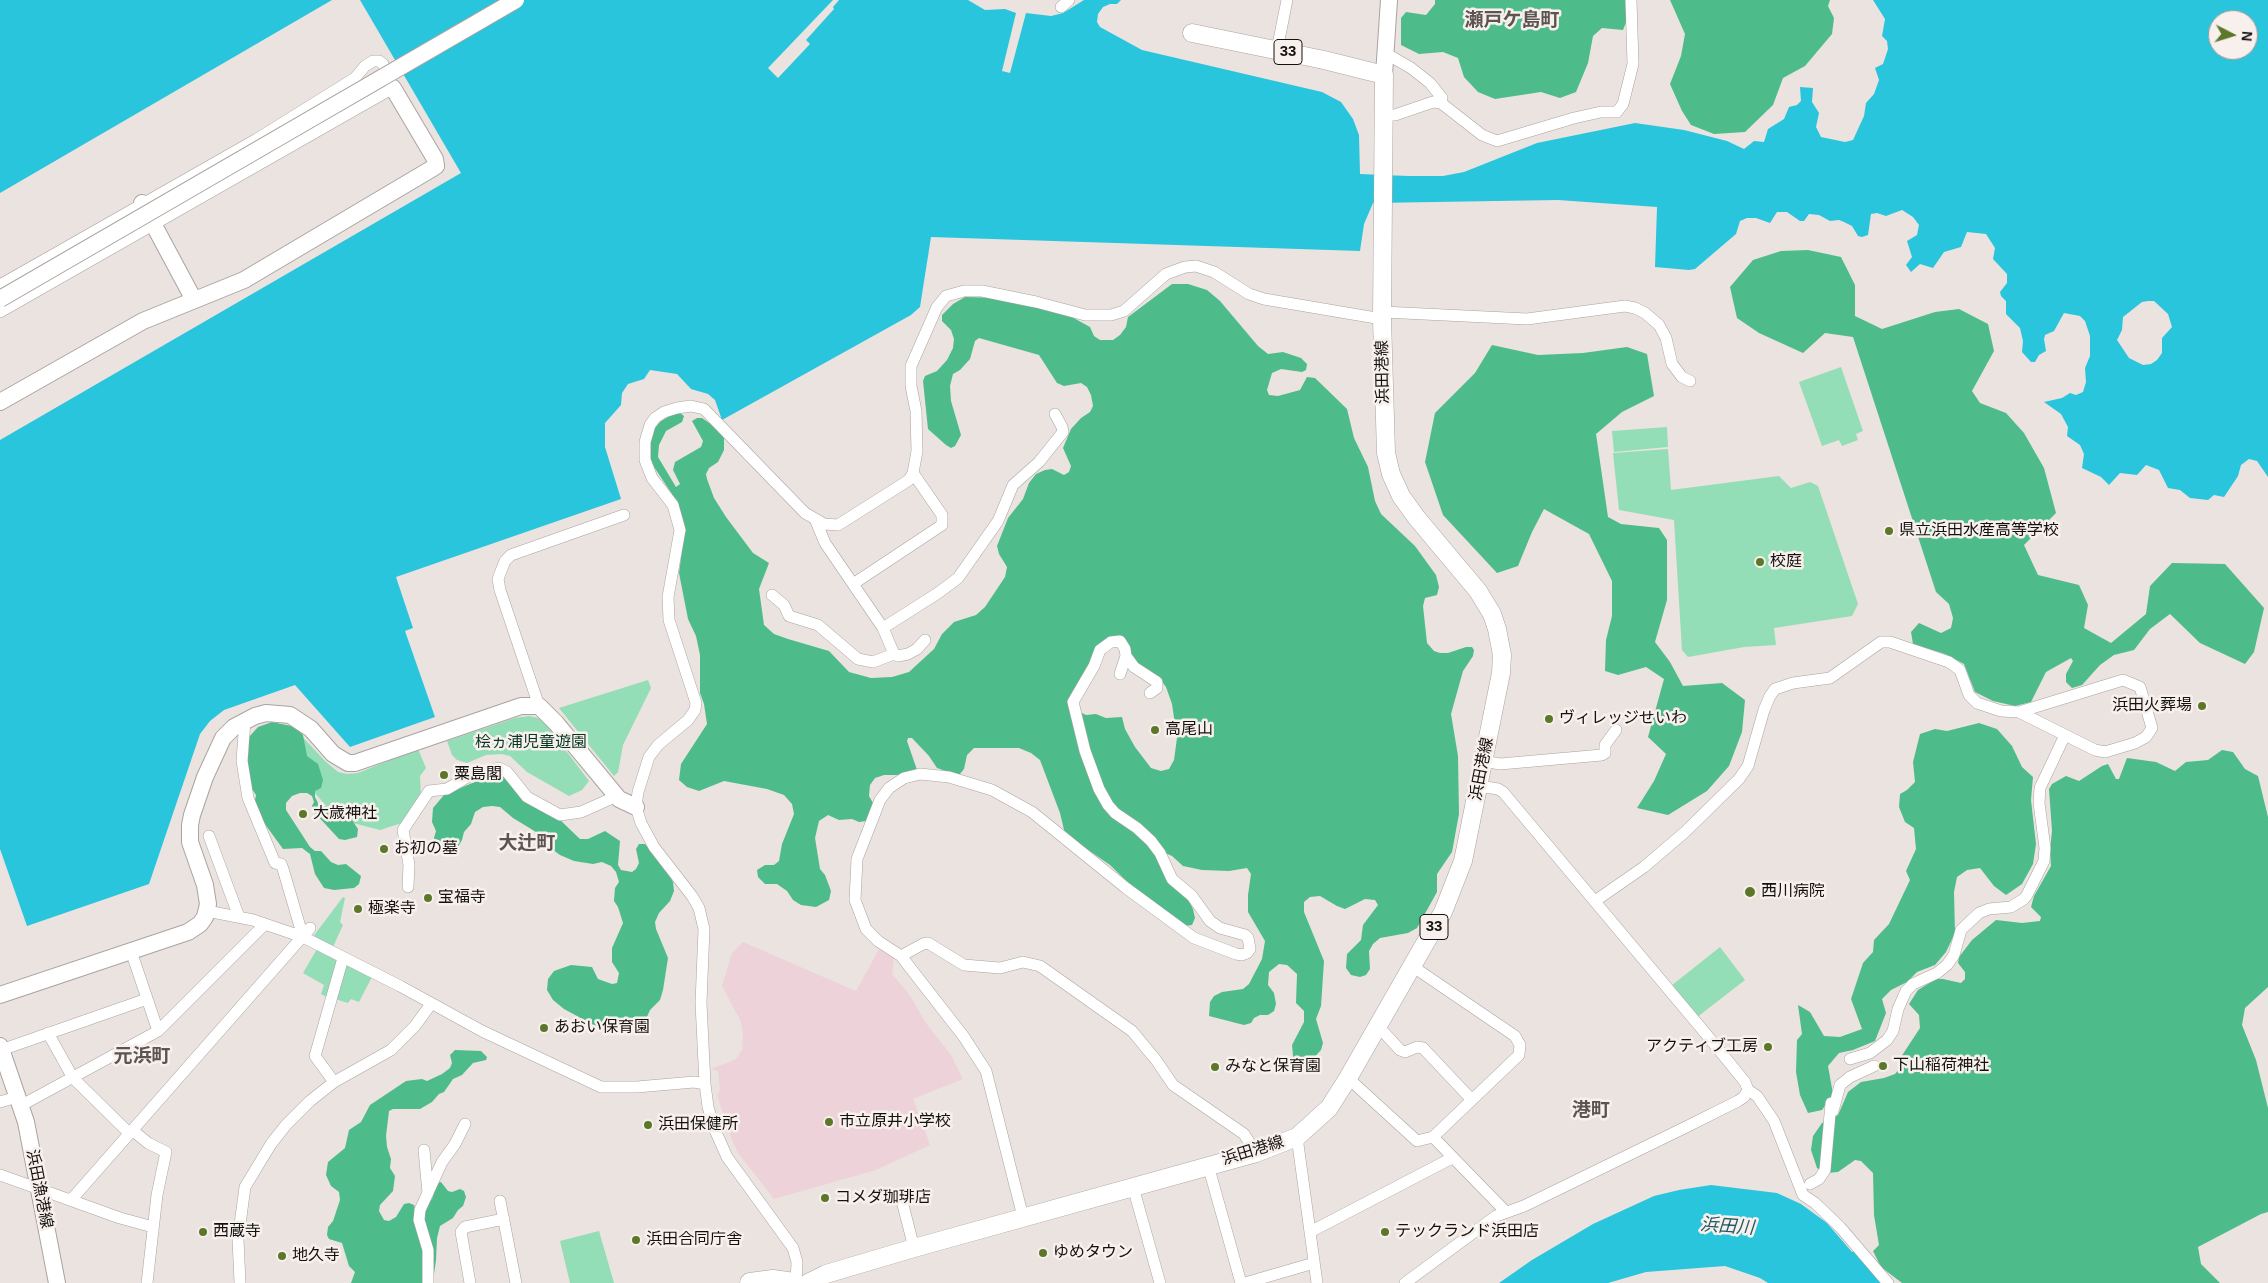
<!DOCTYPE html>
<html>
<head>
<meta charset="utf-8">
<style>
  body { margin:0 }
  #map { position:relative; width:2268px; height:1283px; overflow:hidden; background:#ebe3df; font-family:Arial,sans-serif }
  canvas { display:block }
  .north { position:absolute; left:2208px; top:10px; width:50px; height:50px; box-sizing:border-box; background:#f8f0ed; border:1px solid #9d9795; border-radius:50%; rotate:95deg; font-size:14px; font-weight:700; line-height:20px; text-align:center; color:#141211 }
  .north::after { content:''; display:block; margin:auto; width:18px; height:22px; background:#5c772a; clip-path:polygon(50% 0,100% 100%,50% 72%,0 100%) }
</style>
</head>
<body>
<div id="map">
<canvas width="2268" height="1283"></canvas>
<div class="north">N</div>
</div>
<script>
const g = document.querySelector('canvas').getContext('2d');
g.lineJoin = 'round';
function paint(path, color) {
  g.fillStyle = color;
  g.fill(path, 'evenodd');
}
function shape(rows) {
  const path = new Path2D();
  for (const r of rows) {
    path.moveTo(r[0], r[1]);
    for (let i = 2; i < r.length; i += 2) path.lineTo(r[i], r[i + 1]);
  }
  return path;
}
function trace(path, color, width, dash) {
  g.strokeStyle = color;
  g.lineWidth = width;
  g.lineCap = dash ? 'butt' : 'round';
  g.setLineDash(dash || []);
  g.stroke(path);
}
function label(font, color, halo, rows, align = 'center') {
  g.font = font + ' Arial,"Noto Sans JP",sans-serif';
  g.lineWidth = 5;
  g.setLineDash([]);
  g.textBaseline = 'middle';
  g.strokeStyle = halo;
  g.fillStyle = color;
  for (const [text, x, y, turn = 0] of rows) {
    g.save();
    g.translate(x, y);
    g.rotate((+turn || 0) * Math.PI / 180);
    g.textAlign = isNaN(turn) ? turn : align;
    if (halo) g.strokeText(text, 0, 0);
    g.fillText(text, 0, 0);
    g.restore();
  }
}
const education = shape([
  [743,942,856,991,879,949,894,958,892,974,909,994,926,1023,951,1055,963,1079,913,1099,930,1145,876,1170,774,1199,738,1153,731,1138,717,1095,720,1090,718,1071,711,1069,736,1059,742,1050,743,1037,741,1022,722,986,732,953]
]);
const green = shape([
  [1841,367,1863,431,1856,434,1858,440,1842,446,1839,440,1822,446,1799,382],
  [1667,427,1668,447,1614,452,1612,431],
  [1668,449,1671,490,1779,476,1791,488,1810,482,1818,486,1858,604,1852,616,1774,628,1776,645,1744,647,1688,657,1682,650,1674,520,1619,510,1613,453],
  [648,680,651,688,623,745,618,772,614,776,559,708],
  [529,716,538,718,545,723,589,781,582,790,569,796,527,772,510,756,502,754,486,755,467,763,457,760,452,755,447,741,515,718],
  [295,729,326,762,338,772,347,774,358,773,418,749,426,768,420,776,421,798,405,822,380,830,353,823,327,807,297,772],
  [343,897,345,898,340,922,343,925,332,949,312,938],
  [1720,947,1745,980,1696,1018,1671,986],
  [317,949,340,962,330,999,321,994,324,985,303,973],
  [345,964,372,977,359,1002,351,999,348,1003,335,999],
  [599,1231,614,1283,570,1283,560,1241]
]);
const forest = shape([
  [1435,0,1625,0,1627,20,1623,30,1602,28,1593,36,1588,63,1576,92,1560,98,1541,92,1495,99,1478,92,1464,77,1458,58,1443,52,1419,54,1401,45,1401,18,1406,12,1426,15,1435,4],
  [1670,0,1830,0,1828,6,1834,18,1832,34,1805,66,1783,78,1773,105,1745,132,1714,134,1691,125,1682,111,1670,84,1681,56,1685,34],
  [1808,250,1841,257,1855,285,1855,316,1882,329,1935,312,1959,309,1988,324,1994,351,1972,391,1980,403,2006,413,2024,433,2044,468,2056,513,2024,545,2038,575,2079,585,2088,605,2084,628,2111,643,2146,614,2150,586,2172,563,2225,564,2264,608,2254,652,2245,664,2200,643,2170,614,2150,629,2134,650,2114,655,2100,665,2082,685,2072,688,2066,682,2066,674,2073,661,2071,658,2046,672,2031,702,2015,706,1993,701,1975,692,1964,664,1945,654,1913,644,1911,632,1919,623,1941,633,1951,628,1953,618,1949,604,1936,592,1853,337,1825,333,1803,353,1759,333,1737,318,1730,287,1753,260,1781,251],
  [1172,284,1188,284,1207,290,1220,301,1258,346,1268,354,1283,352,1301,358,1307,364,1306,370,1302,372,1281,369,1272,373,1267,390,1269,395,1278,396,1300,390,1307,377,1315,378,1347,409,1354,438,1368,467,1375,501,1381,514,1415,546,1436,575,1439,587,1437,595,1425,598,1423,606,1427,643,1434,651,1440,653,1448,653,1466,647,1472,647,1474,650,1473,656,1463,671,1451,714,1458,756,1459,814,1452,852,1437,874,1437,892,1417,928,1408,933,1380,938,1373,944,1369,951,1370,969,1366,975,1360,977,1351,975,1346,968,1347,954,1361,940,1363,925,1378,905,1375,900,1365,899,1345,909,1337,906,1320,896,1310,897,1304,902,1304,912,1324,961,1321,1006,1316,1019,1323,1043,1321,1050,1309,1063,1299,1070,1294,1067,1292,1045,1304,1022,1304,1011,1296,1003,1297,974,1287,965,1279,964,1269,972,1268,985,1274,993,1276,1004,1274,1011,1268,1015,1260,1015,1254,1018,1251,1023,1244,1025,1209,1016,1210,1002,1214,996,1222,992,1243,989,1249,984,1262,959,1265,941,1248,912,1248,895,1251,874,1247,868,1229,871,1202,870,1183,866,1172,856,1163,852,1159,858,1169,884,1188,899,1193,909,1195,918,1192,925,1185,926,1141,895,1110,865,1065,834,1060,813,1040,760,1031,753,1019,748,974,748,967,755,964,769,960,774,957,775,937,768,929,756,912,738,908,738,907,741,917,770,897,775,884,775,875,778,870,785,869,796,873,803,866,821,859,822,852,819,839,820,828,815,819,821,815,838,820,869,825,875,831,891,829,900,816,907,801,905,793,900,787,891,777,884,765,884,758,877,757,870,765,865,774,865,779,861,782,844,794,814,792,804,784,795,767,789,724,781,699,791,687,787,679,780,681,764,707,724,704,704,700,693,700,655,696,636,688,619,679,573,682,550,672,494,654,467,649,455,650,439,654,429,661,421,672,415,680,413,684,416,682,422,666,431,659,445,658,457,676,487,680,484,673,470,675,462,701,447,703,441,692,421,697,418,702,418,715,427,724,438,724,450,718,462,709,468,706,474,707,479,714,498,726,517,753,553,769,563,759,589,764,625,774,634,788,639,829,651,849,672,871,678,892,677,909,672,934,649,942,634,954,622,976,615,985,607,1005,577,1007,567,999,554,997,546,1008,518,1023,499,1029,483,1036,474,1045,470,1052,469,1064,475,1069,472,1071,466,1063,448,1071,429,1081,418,1090,412,1093,406,1091,395,1087,387,1081,383,1064,386,1057,383,1039,355,979,338,975,341,970,359,960,370,953,374,950,386,951,401,961,435,955,446,951,448,946,445,928,429,923,381,925,376,937,371,947,360,953,348,954,339,951,330,942,321,942,315,953,304,965,297,1003,298,1070,316,1090,327,1094,336,1100,340,1113,340,1120,335,1126,327,1128,317],
  [1116,637,1124,639,1128,643,1131,660,1160,679,1166,687,1172,704,1177,738,1174,760,1169,769,1161,771,1151,768,1135,747,1125,729,1122,717,1106,718,1096,714,1086,715,1080,712,1075,693],
  [1492,345,1538,355,1583,353,1627,347,1647,354,1654,396,1622,412,1596,434,1608,517,1621,524,1659,528,1667,540,1667,600,1655,642,1670,662,1683,686,1722,683,1745,700,1742,732,1729,766,1707,791,1668,815,1637,808,1654,781,1666,754,1648,737,1664,679,1646,667,1618,675,1605,671,1606,640,1612,616,1612,581,1589,534,1544,509,1532,532,1518,566,1497,573,1443,515,1425,462,1435,413,1475,373],
  [272,722,296,727,303,735,307,756,318,764,323,780,321,788,315,791,315,797,319,805,335,808,350,817,358,829,357,837,345,840,339,839,315,813,312,806,314,802,312,796,307,793,300,793,292,796,286,803,286,810,310,847,315,851,321,851,331,862,338,865,346,864,361,876,359,884,354,888,334,890,324,888,315,874,310,854,302,848,283,849,259,816,254,805,256,795,250,786,247,774,249,737,258,727],
  [1979,723,1997,729,2012,746,2022,767,2033,777,2031,800,2036,844,2033,864,2022,884,2006,895,1994,886,1980,868,1967,870,1957,877,1954,892,1955,933,1946,952,1935,965,1917,972,1907,982,1891,990,1882,999,1886,1013,1875,1041,1853,1050,1839,1053,1828,1066,1833,1094,1822,1110,1808,1113,1800,1095,1796,1072,1797,1040,1802,1034,1798,1005,1810,1012,1824,1036,1840,1037,1862,1029,1851,999,1863,963,1873,952,1874,940,1889,924,1910,880,1906,871,1916,849,1914,828,1905,822,1899,807,1900,794,1907,790,1915,782,1913,762,1920,734,1935,729,1947,731],
  [2222,750,2233,752,2245,769,2258,776,2268,817,2268,987,2245,1008,2242,1025,2256,1060,2268,1108,2268,1212,2261,1214,2198,1247,2201,1264,2220,1283,1902,1283,1881,1267,1873,1251,1879,1245,1874,1215,1873,1173,1861,1161,1855,1160,1838,1172,1826,1173,1817,1168,1811,1150,1813,1136,1822,1123,1838,1115,1848,1092,1861,1082,1884,1078,1895,1074,1899,1069,1899,1060,1920,1028,1919,1015,1909,1004,1918,990,1936,979,1943,979,1961,983,1965,979,1965,972,1958,963,1959,957,1972,940,1996,920,2022,923,2040,921,2041,917,2031,907,2034,896,2051,866,2050,850,2052,831,2049,789,2052,784,2066,776,2079,781,2102,766,2108,764,2116,779,2119,779,2127,758,2156,762,2175,771,2186,762,2208,760],
  [496,773,507,777,532,806,558,818,580,839,588,839,605,831,620,841,618,865,621,870,632,872,636,869,639,863,636,849,639,844,645,844,666,869,673,882,674,891,670,901,659,913,655,922,656,929,668,958,663,990,660,1000,650,1010,642,1028,639,1030,629,1026,623,1026,611,1032,605,1031,564,1009,553,1000,547,990,548,979,554,971,571,965,592,967,598,979,612,984,617,983,619,973,612,962,612,948,623,923,618,907,614,901,615,888,619,882,616,872,611,866,602,862,593,864,574,861,560,855,549,847,541,835,513,818,500,807,492,806,483,807,475,812,471,824,464,832,462,840,456,850,446,852,438,848,434,838,436,831,432,822,433,808,444,795],
  [455,1050,481,1051,487,1057,486,1060,473,1063,462,1075,453,1079,444,1092,439,1094,432,1102,420,1109,393,1109,389,1111,386,1136,387,1147,391,1159,390,1168,395,1176,393,1191,380,1205,379,1211,384,1220,389,1221,396,1217,404,1204,409,1203,414,1205,422,1237,424,1283,351,1283,355,1272,349,1266,342,1243,329,1239,327,1235,328,1227,333,1221,340,1200,339,1192,331,1186,326,1175,328,1162,345,1148,349,1130,361,1122,370,1105,406,1081,422,1079,427,1081,442,1074,450,1068,452,1063,450,1055],
  [441,1182,448,1191,452,1192,460,1189,464,1191,466,1197,463,1206,458,1210,453,1218,440,1226,437,1238,436,1260,434,1274,432,1275,423,1226,423,1207,432,1199,437,1183]
]);
const water = shape([
  [0,0,332,0,0,193],
  [360,0,833,0,768,68,778,78,810,44,806,40,834,9,833,7,839,0,968,0,985,10,1005,9,1016,13,1002,71,1010,73,1026,13,1051,16,1063,13,1084,0,1121,0,1117,4,1110,4,1103,7,1098,14,1097,22,1100,27,1142,50,1322,92,1341,102,1353,119,1359,135,1360,174,1408,176,1443,176,1464,172,1537,143,1635,123,1684,130,1727,141,1744,149,1754,141,1764,142,1768,129,1784,119,1789,107,1797,105,1801,101,1800,87,1813,88,1812,102,1819,113,1816,127,1821,137,1845,142,1853,140,1864,116,1866,103,1874,94,1879,80,1875,68,1883,64,1888,49,1887,41,1882,36,1885,19,1873,0,2268,0,2268,477,2257,461,2249,459,2241,465,2238,476,2224,497,2214,495,2208,500,2190,498,2180,490,2168,488,2159,470,2146,465,2137,475,2120,473,2109,485,2101,477,2082,468,2084,454,2080,445,2067,436,2068,427,2061,414,2044,402,2062,398,2070,393,2076,395,2083,392,2086,382,2085,368,2090,356,2090,336,2085,321,2080,316,2064,313,2054,331,2045,335,2044,339,2046,351,2039,355,2035,362,2031,362,2022,352,2023,341,2020,328,2006,314,2006,301,2001,296,2000,292,2007,283,2007,274,1993,259,1995,248,1986,234,1967,232,1961,247,1944,252,1933,268,1920,264,1911,272,1906,265,1912,257,1907,241,1917,235,1919,225,1913,217,1902,210,1886,216,1877,213,1871,214,1868,235,1862,237,1858,236,1852,226,1844,222,1839,220,1830,221,1819,215,1809,214,1804,221,1800,221,1787,212,1777,212,1770,223,1756,218,1747,218,1740,221,1736,234,1695,269,1689,270,1655,267,1657,207,1558,200,1373,203,1364,224,1360,251,931,237,920,307,911,315,722,420,715,400,708,394,691,389,677,374,650,370,644,379,628,384,622,393,621,405,605,423,605,447,621,499,396,577,413,628,405,631,435,717,350,747,295,685,224,710,210,721,200,734,149,884,27,926,0,849,0,440,461,173],
  [2218,20,2248,20,2248,50,2218,50],
  [2148,301,2154,301,2168,314,2172,327,2162,338,2162,353,2157,360,2151,364,2143,365,2129,358,2117,340,2122,330,2123,317,2142,302],
  [1711,1185,1777,1193,1801,1204,1827,1223,1852,1252,1856,1251,1882,1283,1768,1283,1760,1278,1725,1266,1646,1272,1608,1283,1499,1283,1532,1260,1593,1224,1654,1196,1679,1190]
]);
const street = shape([
  [1061,7,1069,0],
  [1277,50,1287,0],
  [1385,53,1411,68,1430,83,1442,98,1441,103],
  [1384,115,1395,115,1433,102,1441,103,1482,135,1497,141,1574,118,1601,112,1617,112,1623,104,1633,64,1631,0],
  [0,285,257,139,355,78,365,66,373,61,379,61,383,64,393,88,0,312],
  [1383,312,1527,319,1625,306,1635,308,1645,313,1659,325,1666,338,1672,364,1682,377,1690,381],
  [853,584,942,525,942,515,913,473],
  [772,595,784,605,789,616,818,625,858,659,873,662,894,654,883,628,825,543,815,519],
  [883,628,938,593,958,578,998,521,1013,485,1039,462,1063,432,1062,427,1055,414],
  [894,654,898,656,908,654,917,649,925,640],
  [1126,656,1134,667,1157,682,1157,688,1150,693],
  [539,706,500,590,498,579,501,571,505,561,511,555,624,515],
  [245,720,242,761,248,798,275,863,281,864,283,869,303,937],
  [1483,761,1500,764,1602,755,1605,753,1605,745,1616,730],
  [209,836,239,917],
  [408,887,409,865,403,830,429,791,447,789,469,776,499,768,507,772,527,797,560,815,581,812,617,796],
  [1595,901,1644,867,1685,832,1739,779,1748,766,1764,710,1770,696,1775,689,1793,683,1830,678,1881,642,1890,642,1949,662,1960,670,1969,695,1977,703,2001,711,2019,712,2095,750,2105,752,2135,743,2146,737,2152,728,2140,687,2123,680,2019,712],
  [207,911,253,920,303,937,400,986,482,1031,601,1087,637,1087,694,1082,705,1084],
  [131,951,158,1031],
  [901,956,923,944,928,943,964,965,1000,968,1023,962,1040,966,1132,1031,1156,1060,1173,1085,1244,1134,1256,1153],
  [1378,1026,1400,1050,1405,1052,1417,1047,1423,1048,1472,1100],
  [48,1033,73,1078,129,1133],
  [1,1050,147,999],
  [1850,1059,1870,1053,1887,1040,1893,1031,1898,1009,1906,991,1913,984,1937,973,1947,965,1954,955,1961,930,1979,913,1989,909,2011,907,2024,899,2027,895,2044,861,2045,848,2039,803,2040,788,2065,735],
  [1348,1078,1417,1141,1433,1137,1519,1055,1520,1045,1515,1036,1412,966],
  [334,1082,315,1056,343,958],
  [1748,1090,1757,1096,1774,1121,1803,1195,1815,1203,1840,1227,1888,1283],
  [0,1102,17,1097],
  [20,1106,158,1031,265,924],
  [1833,1111,1840,1085,1850,1077,1874,1066],
  [132,1130,148,1143,166,1152,157,1195,147,1283],
  [1297,1137,1317,1283],
  [1433,1137,1506,1212],
  [424,1150,428,1193],
  [1208,1165,1241,1283],
  [0,1175,120,1218,153,1227],
  [1810,1184,1819,1179,1825,1170,1831,1103],
  [1133,1187,1160,1283],
  [901,1197,914,1248],
  [71,1200,310,928],
  [500,1201,516,1283],
  [1023,1217,986,1071,964,1037,901,956,878,941,866,929,855,900,857,859,880,800,889,788,904,778,920,774,949,777,992,790,1032,812,1126,888,1194,938,1236,954,1242,955,1247,953,1250,949,1248,938,1245,935,1220,928,1210,921,1192,896,1172,879,1160,853,1151,841,1137,828,1115,813,1108,805,1099,789,1085,751,1073,702,1094,666,1100,650,1111,642,1120,641,1125,649,1126,656,1120,674],
  [1310,1232,1452,1158],
  [240,1283,238,1239,245,1187,271,1144,286,1125,310,1101,334,1082,391,1050,415,1026,431,1004],
  [428,1283,428,1250,419,1220,420,1210,442,1162,455,1144,465,1124],
  [470,1283,461,1232,465,1227,504,1219],
  [796,1283,797,1262,793,1248,727,1157,715,1130,708,1107,705,1084,701,1003,704,929,699,908,692,896,654,847,641,823,636,807,638,792,649,757,658,745,688,720,695,710,696,703,669,620,668,597,680,530,673,505,652,478,645,460,645,442,650,425,655,418,664,412,677,408,691,406,704,409,805,513,824,524,838,525,909,480,913,473,917,451,916,411,911,386,911,366,937,307,946,296,964,291,982,291,1036,302,1085,315,1111,315,1124,311,1166,274,1185,267,1196,266,1214,272,1249,294,1264,299,1382,319],
  [1245,1283,1314,1263],
  [1405,1283,1496,1216,1524,1206,1686,1127,1738,1101,1744,1097,1748,1090,1745,1082,1706,1034,1503,792,1498,789,1479,786]
]);
const secondary = shape([
  [1384,75,1389,0],
  [142,203,194,300],
  [0,402,143,321,244,280,433,168,436,166,435,159,393,88],
  [0,995,188,932,200,924,205,917,208,904,205,885,190,842,190,825,192,815,205,777,223,738,234,727,255,716,266,713,290,715,311,729,333,754,348,763,355,763,521,706,539,706,556,723,619,799,636,807],
  [0,1046,26,1122,57,1283]
]);
const primary = shape([
  [808,1283,826,1274,914,1248,1256,1153,1297,1137,1329,1108,1348,1078,1443,912,1463,861,1501,673,1502,655,1497,629,1492,614,1478,591,1416,517,1401,496,1391,474,1386,453,1382,319,1384,75,1324,60,1192,33]
]);
const highway = shape([
  [750,1283,773,1280,794,1283]
]);
const secondaryBridge = shape([
  [0,299,516,0]
]);
const markers = [
  [1889,531,5,"#5c772a"],
  [1760,562,5,"#5c772a"],
  [2202,706,5,"#5c772a"],
  [1549,719,5,"#5c772a"],
  [1155,730,5,"#5c772a"],
  [444,775,5,"#5c772a"],
  [303,814,5,"#5c772a"],
  [384,849,5,"#5c772a"],
  [1750,892,6,"#5c772a"],
  [428,898,5,"#5c772a"],
  [358,909,5,"#5c772a"],
  [544,1028,5,"#5c772a"],
  [1768,1047,5,"#5c772a"],
  [1883,1066,5,"#5c772a"],
  [1215,1067,5,"#5c772a"],
  [829,1122,5,"#5c772a"],
  [648,1125,5,"#5c772a"],
  [825,1198,5,"#5c772a"],
  [203,1232,5,"#5c772a"],
  [1385,1232,5,"#5c772a"],
  [636,1240,5,"#5c772a"],
  [1043,1253,5,"#5c772a"],
  [282,1256,5,"#5c772a"]
];
const shields = [
  [1288,52,28],
  [1434,927,28]
];
const shieldNames = [
  ["33",1288,52],
  ["33",1434,927]
];
const streetNames = [
  ["浜田港線",1383,372,-91],
  ["浜田港線",1482,769,-79],
  ["浜田港線",1253,1151,-17],
  ["浜田漁港線",39,1189,79]
];
const poiNames = [
  ["県立浜田水産高等学校",1899,531],
  ["校庭",1770,562],
  ["浜田火葬場",2192,706,"right"],
  ["ヴィレッジせいわ",1559,719],
  ["高尾山",1165,730],
  ["粟島閣",454,775],
  ["大歳神社",313,814],
  ["お初の墓",394,849],
  ["西川病院",1761,892],
  ["宝福寺",438,898],
  ["極楽寺",368,909],
  ["あおい保育園",554,1028],
  ["アクティブ工房",1758,1047,"right"],
  ["下山稲荷神社",1893,1066],
  ["みなと保育園",1225,1067],
  ["市立原井小学校",839,1122],
  ["浜田保健所",658,1125],
  ["コメダ珈琲店",835,1198],
  ["西蔵寺",213,1232],
  ["テックランド浜田店",1395,1232],
  ["浜田合同庁舎",646,1240],
  ["ゆめタウン",1053,1253],
  ["地久寺",292,1256]
];
const parkNames = [
  ["桧ヵ浦児童遊園",531,743]
];
const waterNames = [
  ["浜田川",1727,1227,4]
];
const quarterNames = [
  ["瀬戸ケ島町",1512,21],
  ["大辻町",527,844],
  ["元浜町",142,1057],
  ["港町",1591,1111]
];
paint(education, '#edd3d9');
paint(green, '#93ddb7');
paint(forest, '#4ebb8a');
paint(water, '#29c5dd');
trace(street, '#aaa3a0', 12);
trace(secondary, '#aaa3a0', 18);
trace(primary, '#aaa3a0', 19);
trace(highway, '#aaa3a0', 21);
trace(street, '#fff', 11);
trace(secondary, '#fff', 16);
trace(primary, '#fff', 18);
trace(highway, '#fff', 20);
trace(secondaryBridge, '#aaa3a0', 18, []);
trace(secondaryBridge, '#fff', 16);
for (const [x, y, r, color] of markers) {
  const dot = new Path2D();
  dot.arc(x, y, r, 0, 2 * Math.PI);
  g.fillStyle = color;
  g.fill(dot);
  trace(dot, '#f8f0ed', 2);
}
for (const [x, y, w] of shields) {
  const box = new Path2D();
  box.roundRect(x - w / 2, y - 12.5, w, 25, 4);
  g.fillStyle = '#f8f0ed';
  g.fill(box);
  trace(box, '#141211', 1);
}
label('bold 15px', '#141211', null, shieldNames);
label('16px', '#141211', '#f8f0ed', streetNames);
label('16px', '#141211', '#f8f0ed', poiNames, 'left');
label('16px', '#043622', '#f8f0ed', parkNames);
label('italic 18px', '#215b65', '#f8f0ed', waterNames);
label('bold 19px', '#5b5451', '#f8f0ed', quarterNames);
</script>
</body>
</html>
